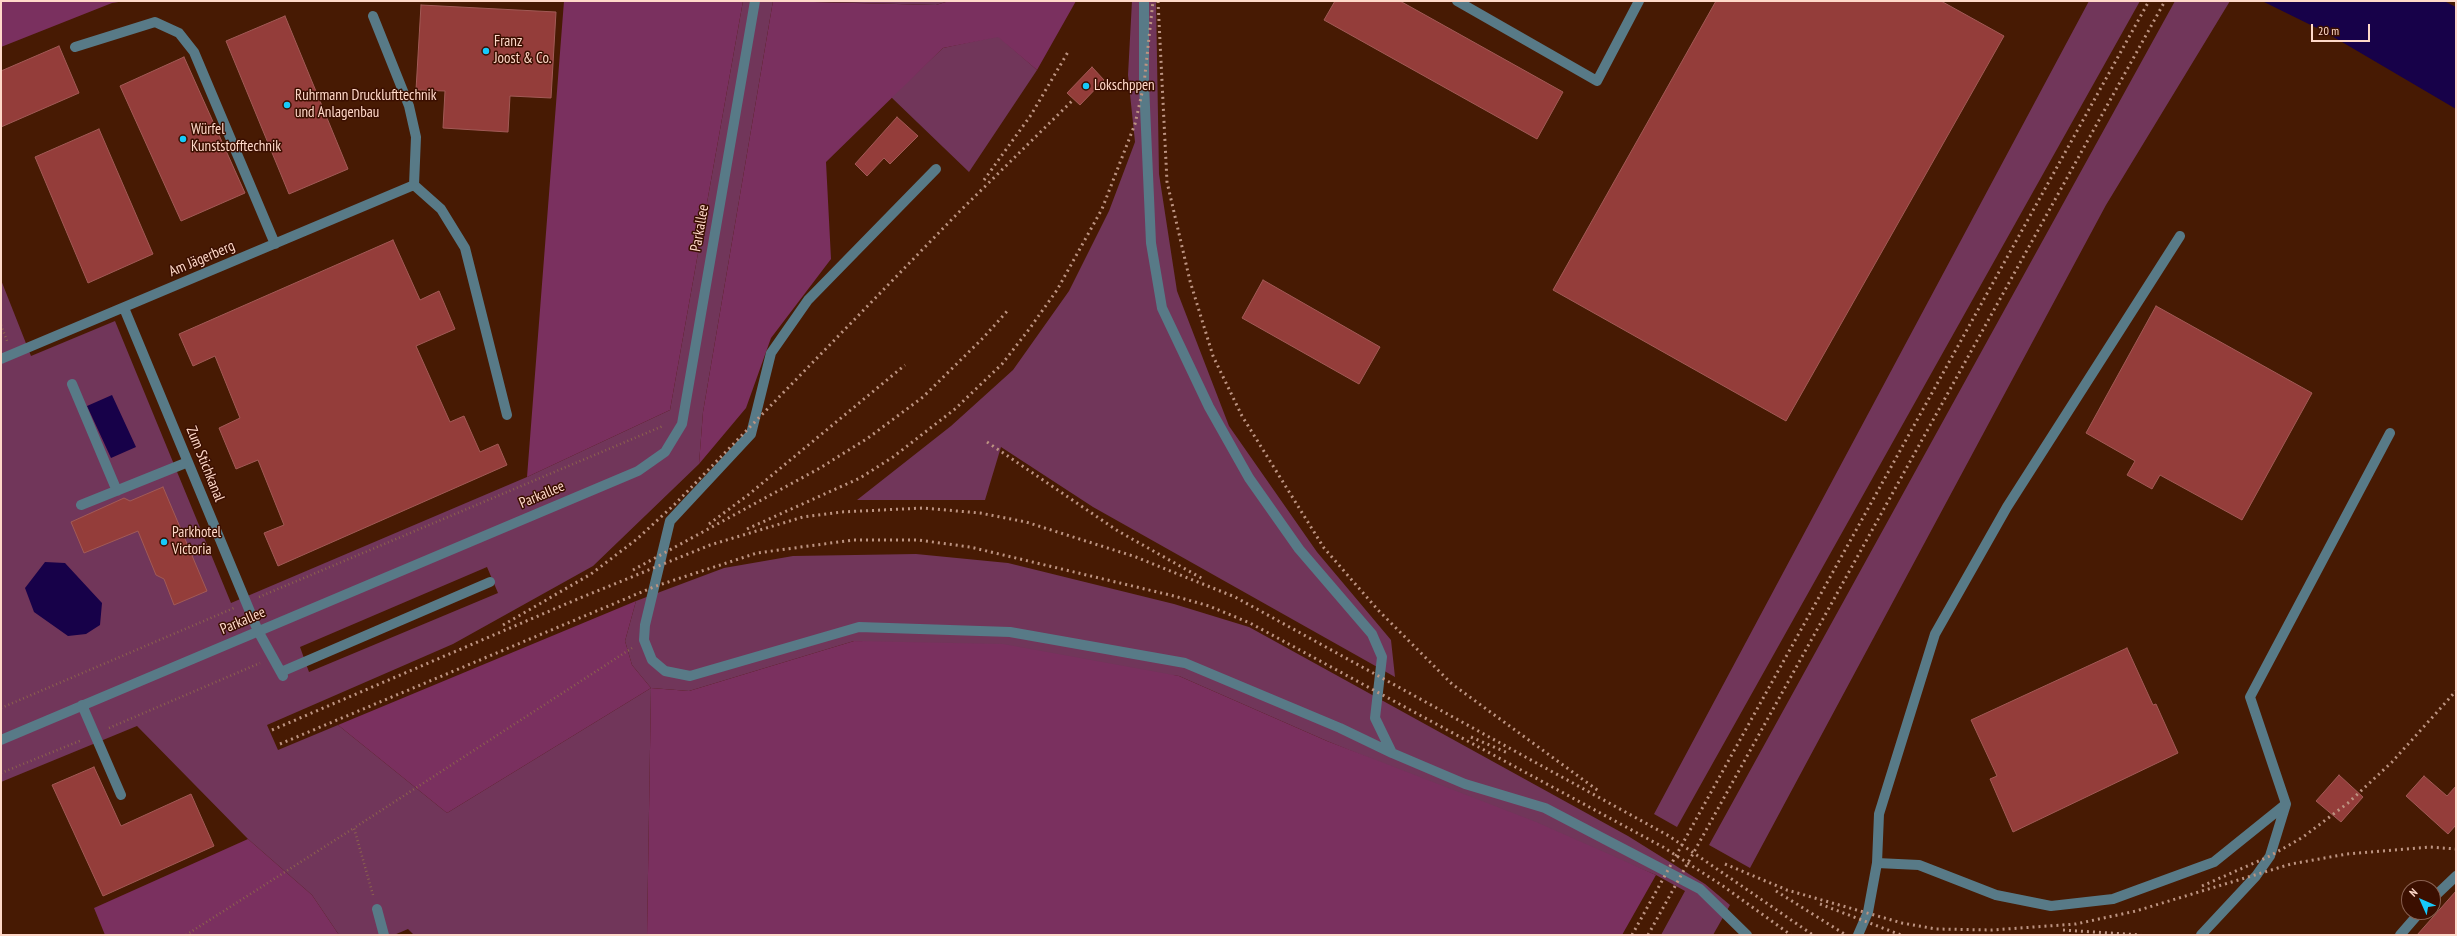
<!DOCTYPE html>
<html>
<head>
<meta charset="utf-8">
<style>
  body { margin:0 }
  #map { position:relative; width:2457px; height:936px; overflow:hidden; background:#471a03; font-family:"PT Sans Narrow",sans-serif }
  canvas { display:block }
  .frame { position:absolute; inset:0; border:2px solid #ffd9c9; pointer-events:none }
  .north { position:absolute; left:2401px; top:880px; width:40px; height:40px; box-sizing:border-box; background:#3b0f00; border:1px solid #896050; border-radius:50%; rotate:315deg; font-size:11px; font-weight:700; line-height:16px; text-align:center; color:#ffd9c9 }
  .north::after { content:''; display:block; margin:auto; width:14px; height:18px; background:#16cafb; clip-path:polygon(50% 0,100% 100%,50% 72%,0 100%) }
  .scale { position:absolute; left:2311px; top:24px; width:59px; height:18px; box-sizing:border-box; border:2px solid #ffd9c9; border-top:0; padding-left:5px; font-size:12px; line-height:14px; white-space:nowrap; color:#ffd9c9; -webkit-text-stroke:3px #3b0f00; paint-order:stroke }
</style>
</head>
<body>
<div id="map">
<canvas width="2457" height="936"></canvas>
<div class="frame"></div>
<div class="north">N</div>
<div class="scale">20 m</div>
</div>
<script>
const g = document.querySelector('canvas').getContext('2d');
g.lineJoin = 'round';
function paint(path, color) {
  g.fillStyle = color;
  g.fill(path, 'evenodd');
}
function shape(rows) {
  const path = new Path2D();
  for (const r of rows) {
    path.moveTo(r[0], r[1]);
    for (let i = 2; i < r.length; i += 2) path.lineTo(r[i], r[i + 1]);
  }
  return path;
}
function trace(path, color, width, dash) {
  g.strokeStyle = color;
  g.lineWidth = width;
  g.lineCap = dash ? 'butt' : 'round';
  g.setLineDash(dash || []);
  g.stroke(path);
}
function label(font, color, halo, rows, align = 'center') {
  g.font = font + ' "PT Sans Narrow",sans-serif';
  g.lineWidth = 3;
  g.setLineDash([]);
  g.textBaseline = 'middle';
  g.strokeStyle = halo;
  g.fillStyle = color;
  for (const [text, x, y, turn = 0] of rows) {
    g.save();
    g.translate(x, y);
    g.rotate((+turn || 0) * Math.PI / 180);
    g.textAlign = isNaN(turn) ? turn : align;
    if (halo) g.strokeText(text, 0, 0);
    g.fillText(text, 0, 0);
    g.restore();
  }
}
const green = shape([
  [743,1,773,1,703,412,699,464,593,566,453,644,267,725,278,750,338,725,447,813,651,688,632,665,625,641,636,601,724,568,793,556,916,554,1008,563,1174,604,1249,627,1628,836,1705,884,1730,905,1713,935,1661,935,1685,891,1656,875,1327,741,1179,676,854,641,689,691,651,688,647,935,414,935,408,929,394,935,339,935,312,895,248,839,137,726,1,782,1,280,31,356,115,321,231,603,527,477,670,410],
  [487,567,498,593,309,672,300,647],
  [792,1,949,1,936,5],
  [1132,1,1156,1,1159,174,1177,291,1229,426,1317,552,1391,640,1395,677,1093,507,1001,447,985,500,857,500,951,426,1013,370,1069,291,1109,211,1135,142,1128,75],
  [2089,1,2140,1,1677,827,1654,814],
  [2175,1,2230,1,2106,205,1750,868,1709,845],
  [998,36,1037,70,969,172,891,97,943,48]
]);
const forest = shape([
  [1,1,125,1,112,3,1,47],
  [564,1,743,1,670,410,527,477],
  [773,1,936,5,949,1,1076,1,1037,70,998,37,943,48,826,162,831,259,771,338,746,408,699,464,703,412],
  [636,601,625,641,632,665,651,688,689,691,854,641,1003,644,1179,676,1327,741,1536,822,1656,875,1622,935,647,935,651,688,447,813,338,725],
  [248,839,312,895,339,935,105,935,94,908]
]);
const water = shape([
  [2262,1,2444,1,2456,7,2456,109,2325,32],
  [112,395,136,447,111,458,87,406],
  [45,562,65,563,102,603,100,625,86,634,68,636,34,612,25,588]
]);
const building = shape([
  [1335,1,1400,1,1563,92,1537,139,1324,20,1335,1],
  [1716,1,1941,1,2004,36,1786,421,1553,290,1716,1],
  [421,5,556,12,551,98,510,96,508,132,443,128,445,91,416,90,421,5],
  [285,16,348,169,289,194,226,41,285,16],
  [59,46,79,93,1,127,1,71,59,46],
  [184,57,245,193,181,221,120,86,184,57],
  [1092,67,1104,80,1080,105,1067,93,1092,67],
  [897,117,918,136,890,164,884,158,867,176,855,164,897,117],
  [99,129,153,254,88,283,35,157,99,129],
  [393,240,420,300,439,291,455,329,416,346,450,422,464,416,480,452,498,444,507,465,278,566,264,533,284,525,258,460,236,469,219,428,240,418,215,356,193,366,179,334,393,240],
  [1263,280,1380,347,1359,384,1242,318,1263,280],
  [2156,306,2312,393,2242,520,2160,475,2152,489,2127,475,2135,461,2086,433,2156,306],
  [163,487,207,591,174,605,164,579,156,575,138,531,84,553,71,522,124,498,130,501,163,487],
  [2127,648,2153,705,2156,704,2178,753,2013,832,1990,779,1997,776,1971,720,2127,648],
  [94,767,121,826,191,794,214,846,103,896,52,785,94,767],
  [2339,775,2363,797,2341,822,2316,801,2339,775],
  [2424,776,2447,796,2456,786,2456,825,2448,834,2406,796,2424,776],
  [2456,891,2456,935,2417,935,2456,891]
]);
const path = shape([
  [1,325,7,341],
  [259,597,663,426],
  [1,708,234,608],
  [109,728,260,663],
  [1,773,82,740],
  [373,895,354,828,632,648],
  [186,935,354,828]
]);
const minor = shape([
  [1144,1,1144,84,1151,243,1162,308,1209,407,1249,478,1299,549,1372,634,1382,657,1375,718,1392,753],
  [1457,1,1597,81,1639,1],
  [373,16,409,106,416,137,414,185,441,209,465,248,507,415],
  [75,47,155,22,179,33,194,52,275,244],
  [936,169,808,300,771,353,751,434,670,521,645,625,644,640,652,660,665,671,690,676,859,627,1010,632,1185,663,1340,728,1392,753,1465,784,1545,808,1700,889,1747,935],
  [124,308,258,631,283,676],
  [1,359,414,185],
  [72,384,117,491],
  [81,505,188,462],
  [281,672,490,582],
  [82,705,121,795],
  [1,740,638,471,665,452,682,424,755,1],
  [1877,863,1919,865,1996,895,2051,906,2113,899,2214,862,2286,804],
  [2433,898,2456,876],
  [377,909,384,935],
  [1858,935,1868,912,1877,863,1879,814,1935,634,2007,507,2180,236],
  [2201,935,2256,876,2270,856,2286,804,2250,697,2390,433],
  [2400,935,2420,912]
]);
const rail = shape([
  [1158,1,1167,182,1190,281,1213,356,1242,416,1324,548,1378,610,1452,684,1600,792],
  [984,180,1031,115,1068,52],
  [987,442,1118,531,1203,579],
  [709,524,748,495,905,365],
  [747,529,860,478,893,457,955,409,1002,364,1030,328,1057,290,1102,209,1135,124,1144,84,1153,1],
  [633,570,820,468,868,438,923,397,984,337,1009,309],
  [503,625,591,574,637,539,675,504,959,212,1074,99],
  [272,730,580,598,710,545,803,517,841,512,923,508,980,513,1026,522,1136,557,1235,597,1669,836,1813,935],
  [1471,737,1508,753],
  [280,744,656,586,757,553,853,540,918,540,970,547,1174,596,1209,606,1250,623,1663,847,1723,886,1791,935],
  [1725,864,1787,890,1902,923,1936,929,1992,930,2076,924,2136,911,2291,864,2347,854,2430,847,2456,849],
  [2202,886,2270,856,2303,837,2348,803,2392,762,2456,691],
  [1776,891,1846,935],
  [1820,904,1901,935],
  [2063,930,2141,935],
  [1632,935,2149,1],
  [1648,935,2165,1]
]);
const markers = [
  [486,51,4,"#16cafb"],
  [1086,86,4,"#16cafb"],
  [287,105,4,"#16cafb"],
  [183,139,4,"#16cafb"],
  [164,542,4,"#16cafb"]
];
const poiNames = [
  ["Franz",494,42],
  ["Joost & Co.",494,59],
  ["Lokschppen",1094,86],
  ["Ruhrmann Drucklufttechnik",295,96],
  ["und Anlagenbau",295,113],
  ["Würfel",191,130],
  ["Kunststofftechnik",191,147],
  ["Parkhotel",172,533],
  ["Victoria",172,550]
];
const streetNames = [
  ["Parkallee",700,228,-80],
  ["Am Jägerberg",202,259,-23],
  ["Zum Stichkanal",205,464,68],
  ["Parkallee",542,495,-23],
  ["Parkallee",243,621,-23]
];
paint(green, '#71365a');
paint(forest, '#7a305f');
paint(water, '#170149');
paint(building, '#943d3a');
trace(building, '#a25a56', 1);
trace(path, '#8c624e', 2.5, [1, 3]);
trace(minor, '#587a87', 10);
trace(rail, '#bd9482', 3, [2, 4]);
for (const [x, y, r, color] of markers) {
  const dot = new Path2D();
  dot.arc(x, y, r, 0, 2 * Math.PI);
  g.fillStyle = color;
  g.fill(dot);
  trace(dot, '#3b0f00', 1.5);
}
label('15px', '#ffd9c9', '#3b0f00', poiNames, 'left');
label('15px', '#ffd9c9', '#3b0f00', streetNames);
</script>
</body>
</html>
